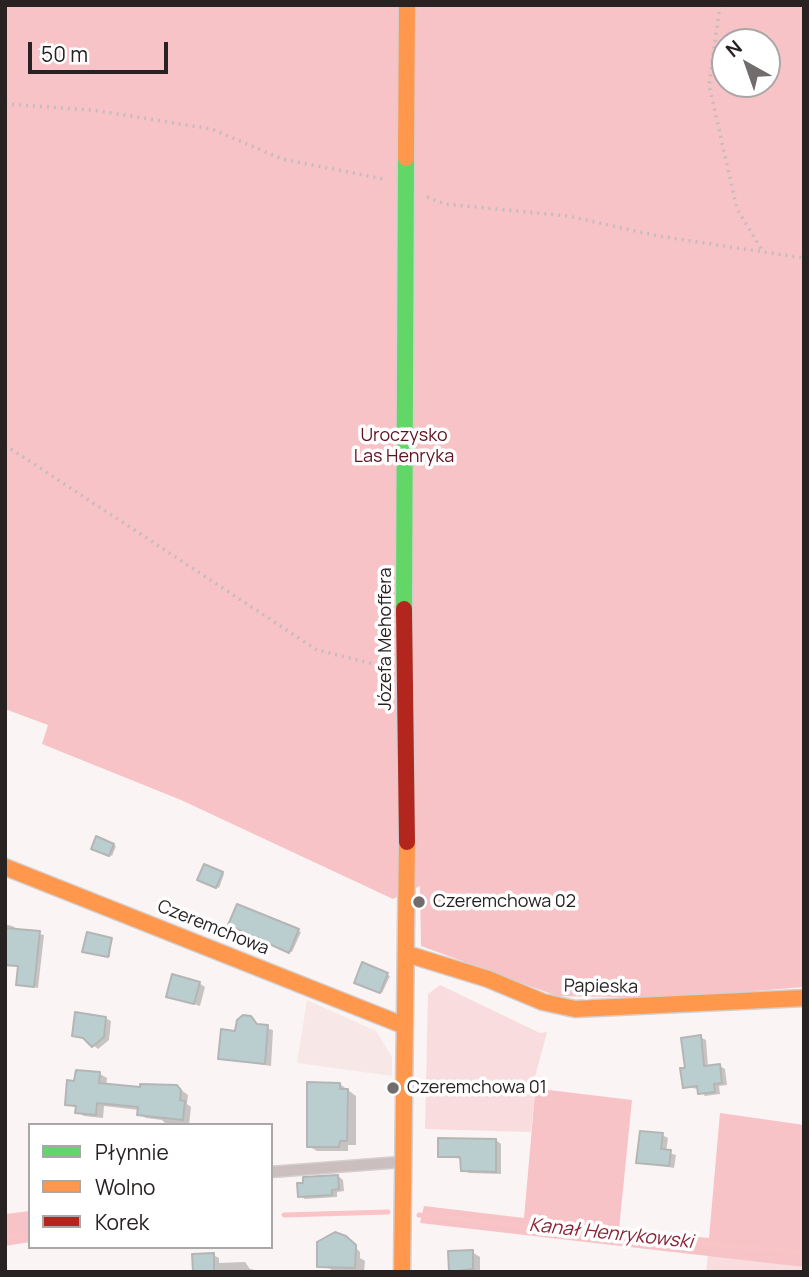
<!DOCTYPE html>
<html>
<head>
<meta charset="utf-8">
<style>
  body { margin:0 }
  #map { position:relative; width:809px; height:1277px; overflow:hidden; background:#fbf4f4; font-family:Manrope,sans-serif }
  canvas { display:block }
  .frame { position:absolute; inset:0; border:7px solid #282222; pointer-events:none }
  .legend { position:absolute; left:28px; top:1123px; width:245px; height:126px; box-sizing:border-box; background:#fff; border:2px solid #a9a7a7; margin:0; padding:9px 12px; list-style:none; font-size:21px; color:#282222 }
  .legend li { display:flex; align-items:center; gap:14px; height:35px }
  .legend b { width:35px; border:2px solid #a9a7a7 }
  .north { position:absolute; left:711px; top:28px; width:70px; height:70px; box-sizing:border-box; background:#fff; border:2px solid #a9a7a7; border-radius:50%; rotate:320deg; font-size:19px; font-weight:700; line-height:28px; text-align:center; color:#282222 }
  .north::after { content:''; display:block; margin:auto; width:24px; height:32px; background:#726c6c; clip-path:polygon(50% 0,100% 100%,50% 72%,0 100%) }
  .scale { position:absolute; left:28px; top:42px; width:140px; height:32px; box-sizing:border-box; border:4px solid #282222; border-top:0; padding-left:9px; font-size:21px; line-height:24px; white-space:nowrap; color:#282222; -webkit-text-stroke:5px #fff; paint-order:stroke }
</style>
</head>
<body>
<div id="map">
<canvas width="809" height="1277"></canvas>
<div class="frame"></div>
<ul class="legend">
<li><b style="height:9px;background:#63d668"></b>Płynnie</li>
<li><b style="height:9px;background:#ff974d"></b>Wolno</li>
<li><b style="height:9px;background:#b3261e"></b>Korek</li>
</ul>
<div class="north">N</div>
<div class="scale">50 m</div>
</div>
<script>
const g = document.querySelector('canvas').getContext('2d');
g.lineJoin = 'round';
function paint(path, color) {
  g.fillStyle = color;
  g.fill(path, 'evenodd');
}
function shape(rows) {
  const path = new Path2D();
  for (const r of rows) {
    path.moveTo(r[0], r[1]);
    for (let i = 2; i < r.length; i += 2) path.lineTo(r[i], r[i + 1]);
  }
  return path;
}
function trace(path, color, width, dash) {
  g.strokeStyle = color;
  g.lineWidth = width;
  g.lineCap = dash ? 'butt' : 'round';
  g.setLineDash(dash || []);
  g.stroke(path);
}
function label(font, color, halo, rows, align = 'center') {
  g.font = font + ' Manrope,sans-serif';
  g.lineWidth = 7;
  g.setLineDash([]);
  g.textBaseline = 'middle';
  g.strokeStyle = halo;
  g.fillStyle = color;
  for (const [text, x, y, turn = 0] of rows) {
    g.save();
    g.translate(x, y);
    g.rotate((+turn || 0) * Math.PI / 180);
    g.textAlign = isNaN(turn) ? turn : align;
    if (halo) g.strokeText(text, 0, 0);
    g.fillText(text, 0, 0);
    g.restore();
  }
}
const built = shape([
  [307,1000,376,1031,392,1057,392,1076,297,1063]
]);
const green = shape([
  [440,985,540,1033,547,1032,532,1088,535,1093,531,1132,425,1129,428,994],
  [708,1254,804,1267,804,1272,706,1272]
]);
const forest = shape([
  [5,5,804,5,804,987,665,998,557,996,421,946,420,886,393,899,181,800,42,744,48,725,5,709],
  [725,42,767,42,767,84,725,84],
  [532,1088,632,1100,619,1229,709,1238,720,1113,804,1125,804,1267,420,1223,424,1206,524,1218,535,1093],
  [30,1211,30,1242,5,1246,5,1214]
]);
const shadow = shape([
  [97,838,116,846,112,856,93,848],
  [205,866,224,874,219,888,199,879],
  [238,906,301,932,292,952,230,924],
  [5,924,15,927,14,930,44,935,38,988,18,984,20,967,5,966],
  [111,940,110,957,86,952],
  [363,964,390,976,382,993,356,982],
  [199,983,205,987,200,1006,168,996],
  [250,1017,260,1026,273,1030,271,1066,220,1058],
  [105,1018,111,1021,109,1040,98,1049,87,1040,74,1035],
  [700,1037,706,1040,708,1067,720,1066,725,1069,727,1085,719,1086,720,1094,705,1096,699,1089,684,1087,687,1069],
  [100,1074,107,1078,106,1086,142,1089,176,1086,188,1095,187,1104,191,1107,189,1125,167,1125,162,1120,146,1118,139,1114,139,1110,104,1106,103,1118,84,1116,77,1112,77,1108,67,1104,76,1083],
  [340,1084,356,1096,356,1145,348,1145,348,1151,317,1151,308,1146],
  [662,1135,668,1138,666,1152,676,1155,674,1168,638,1162],
  [496,1140,501,1144,501,1174,469,1173,463,1170,462,1159,440,1156],
  [338,1176,343,1180,344,1191,337,1192,337,1197,305,1199,300,1196],
  [345,1237,360,1252,360,1258,365,1261,364,1272,331,1272,331,1269,319,1266],
  [472,1252,480,1257,480,1272,450,1272],
  [213,1255,219,1258,219,1263,245,1262,250,1269,266,1272,194,1272]
]);
const stream = shape([
  [284,1215,388,1212],
  [419,1215,804,1253],
  [5,1237,30,1234]
]);
const building = shape([
  [96,836,114,844,109,856,91,849,96,836],
  [204,864,223,872,216,888,197,880,204,864],
  [237,904,299,929,289,953,228,925,237,904],
  [5,928,40,931,34,987,16,985,18,966,5,965,5,928],
  [87,932,112,938,108,957,82,952,87,932],
  [362,962,388,973,380,993,354,983,362,962],
  [172,974,200,982,194,1004,166,997,172,974],
  [75,1012,106,1017,104,1037,92,1047,83,1038,72,1036,75,1012],
  [243,1015,251,1016,257,1024,268,1025,265,1064,218,1059,221,1029,235,1031,237,1020,243,1015],
  [701,1035,704,1066,720,1064,722,1083,714,1084,715,1092,698,1094,697,1086,683,1088,680,1068,685,1068,681,1038,701,1035],
  [76,1070,100,1072,99,1083,140,1087,140,1084,177,1085,181,1090,180,1100,185,1101,183,1120,137,1115,138,1107,97,1103,96,1115,75,1113,76,1106,65,1105,67,1080,74,1081,76,1070],
  [307,1082,340,1083,340,1089,348,1089,347,1141,340,1141,339,1147,307,1147,307,1082],
  [640,1131,663,1133,661,1149,671,1150,669,1166,636,1163,640,1131],
  [438,1138,496,1139,496,1172,461,1171,460,1157,438,1157,438,1138],
  [338,1175,339,1189,332,1190,332,1195,298,1197,297,1183,303,1183,303,1177,338,1175],
  [335,1232,346,1236,356,1245,355,1268,317,1267,317,1242,335,1232],
  [473,1250,473,1269,449,1272,448,1251,473,1250],
  [214,1253,214,1272,193,1272,192,1254,214,1253]
]);
const path = shape([
  [720,5,709,85,737,209,762,250],
  [5,104,92,110,212,129,282,159,384,179],
  [427,197,445,204,568,216,658,236,804,258],
  [5,445,317,650,382,666]
]);
const lane = shape([
  [271,1172,401,1162]
]);
const fast = shape([
  [404,609,406,158]
]);
const slow = shape([
  [406,158,407,5],
  [5,867,405,1026],
  [407,954,488,979,543,1002,575,1009,804,998],
  [402,1272,407,842]
]);
const jam = shape([
  [404,609,407,842]
]);
const markers = [
  [419,902,7,"#726c6c"],
  [393,1088,7,"#726c6c"]
];
const parkNames = [
  ["Uroczysko",404,436],
  ["Las Henryka",404,457]
];
const streetNames = [
  ["Józefa Mehoffera",386,639,-90],
  ["Czeremchowa",213,928,22],
  ["Papieska",601,987,1]
];
const poiNames = [
  ["Czeremchowa 02",433,902],
  ["Czeremchowa 01",407,1088]
];
const waterNames = [
  ["Kanał Henrykowski",611,1234,6]
];
paint(built, '#f8e7e7');
paint(green, '#f9dcdd');
paint(forest, '#f7c3c6');
paint(shadow, '#0003');
trace(stream, '#fac4c7', 5);
paint(building, '#bacecf');
trace(building, '#b5b5b5', 2);
trace(lane, '#d4cfcf', 13);
trace(fast, '#d4cfcf', 19);
trace(slow, '#d4cfcf', 19);
trace(jam, '#d4cfcf', 19);
trace(path, '#c6bcbd', 3.5, [2, 5]);
trace(lane, '#cbbebe', 10);
trace(fast, '#63d668', 16);
trace(slow, '#ff974d', 16);
trace(jam, '#b3261e', 16);
for (const [x, y, r, color] of markers) {
  const dot = new Path2D();
  dot.arc(x, y, r, 0, 2 * Math.PI);
  g.fillStyle = color;
  g.fill(dot);
  trace(dot, '#fff', 2.5);
}
label('18px', '#5f1220', '#fff', parkNames);
label('18px', '#282222', '#fff', streetNames);
label('18px', '#282222', '#fff', poiNames, 'left');
label('italic 19px', '#8a2435', '#fff', waterNames);
</script>
</body>
</html>
